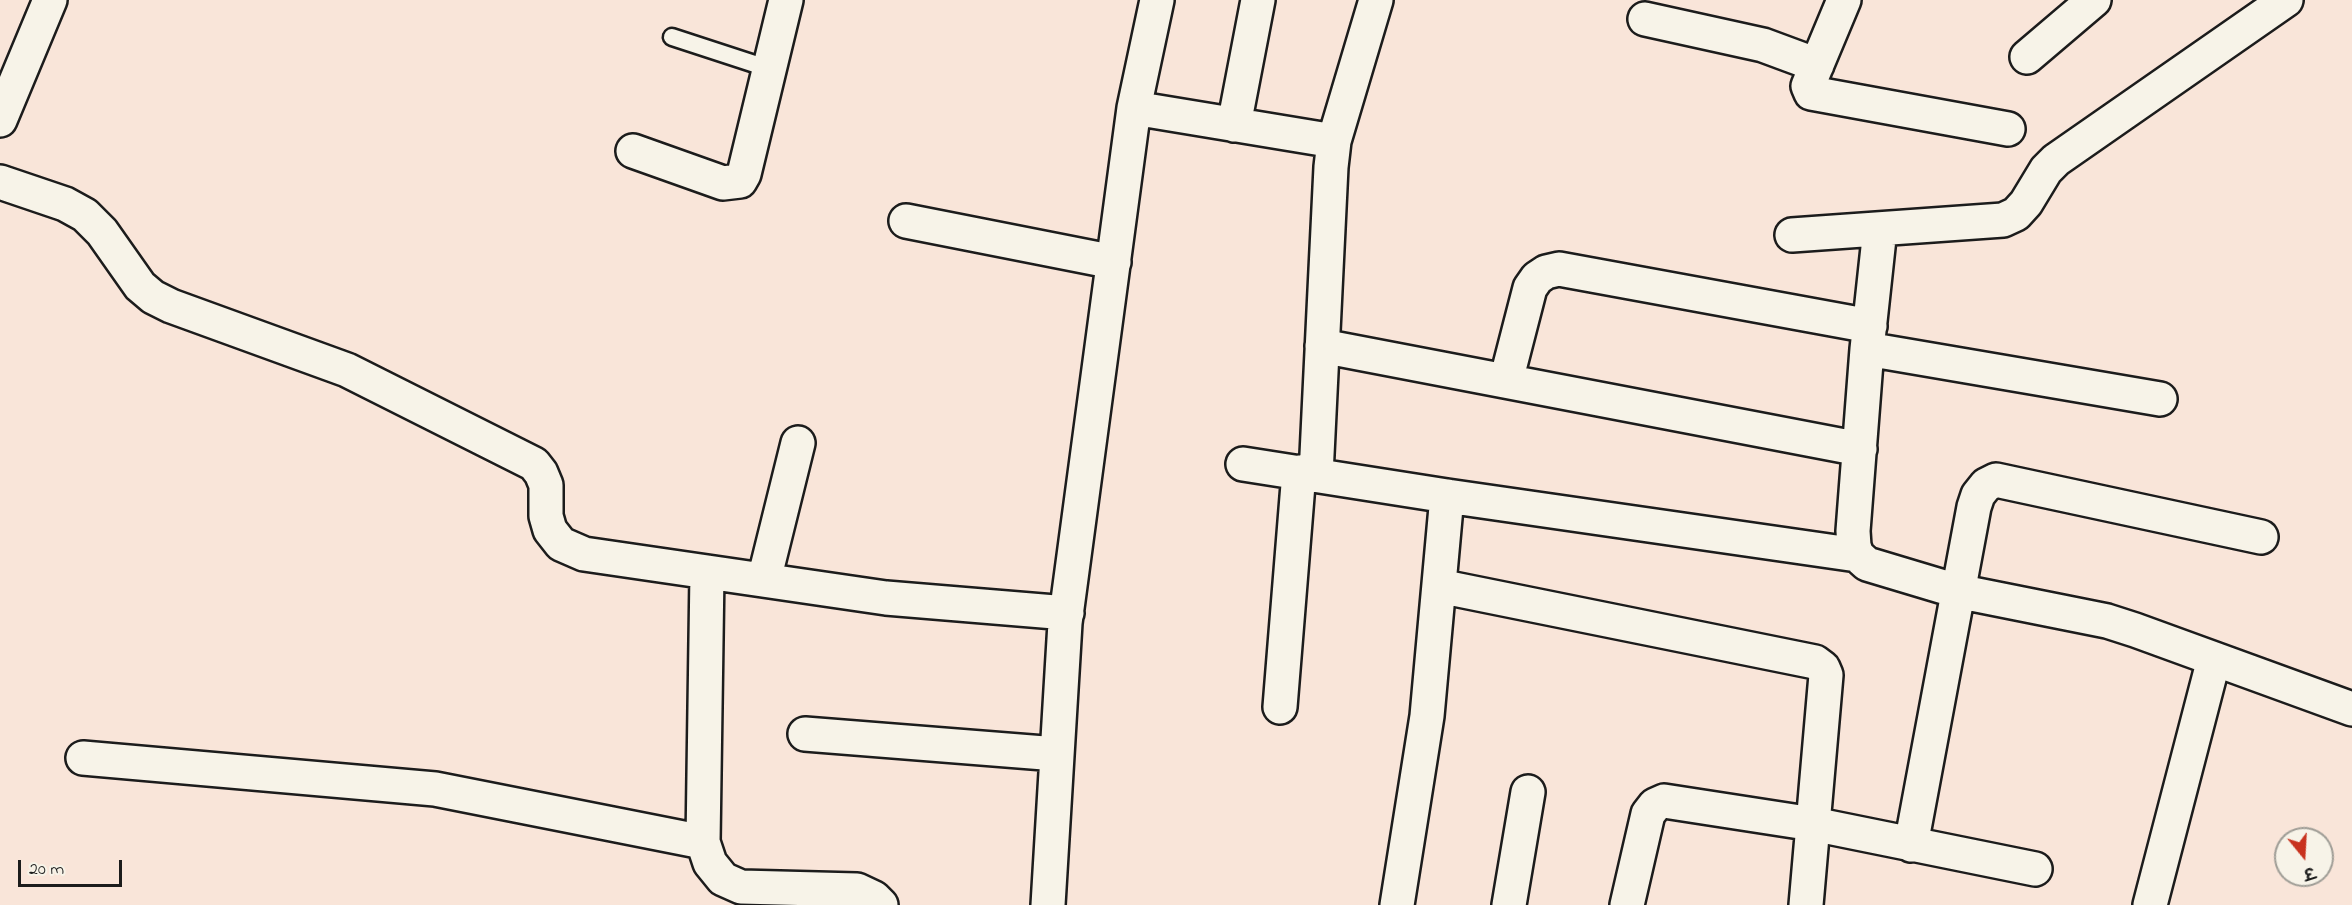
<!DOCTYPE html>
<html>
<head>
<meta charset="utf-8">
<style>
  body { margin:0 }
  #map { position:relative; width:2352px; height:905px; overflow:hidden; background:#f9e5d9; font-family:"Indie Flower","Playpen Sans Deva",sans-serif }
  canvas { display:block }
  .north { position:absolute; left:2274px; top:827px; width:60px; height:60px; box-sizing:border-box; background:#f7f3e8; border:2px solid #9f9d96; border-radius:50%; rotate:162deg; font-size:16px; font-weight:700; line-height:24px; text-align:center; color:#1c1c1c }
  .north::after { content:''; display:block; margin:auto; width:21px; height:27px; background:#c8321e; clip-path:polygon(50% 0,100% 100%,50% 72%,0 100%) }
  .scale { position:absolute; left:18px; top:860px; width:104px; height:27px; box-sizing:border-box; border:3px solid #1c1c1c; border-top:0; padding-left:8px; font-size:18px; line-height:21px; white-space:nowrap; color:#1c1c1c; -webkit-text-stroke:4px #f7f3e8; paint-order:stroke }
</style>
</head>
<body>
<div id="map">
<canvas width="2352" height="905"></canvas>
<div class="north">उ</div>
<div class="scale">20 m</div>
</div>
<script>
const g = document.querySelector('canvas').getContext('2d');
g.lineJoin = 'round';
function shape(rows) {
  const path = new Path2D();
  for (const r of rows) {
    path.moveTo(r[0], r[1]);
    for (let i = 2; i < r.length; i += 2) path.lineTo(r[i], r[i + 1]);
  }
  return path;
}
function trace(path, color, width, dash) {
  g.strokeStyle = color;
  g.lineWidth = width;
  g.lineCap = dash ? 'butt' : 'round';
  g.setLineDash(dash || []);
  g.stroke(path);
}
const lane = shape([
  [672,37,770,69]
]);
const street = shape([
  [1844,0,1808,86,1811,93,2008,129],
  [1645,19,1763,45,1817,65],
  [2027,57,2094,0],
  [1134,108,1334,141],
  [0,120,50,0],
  [1234,125,1258,0],
  [633,151,723,183,740,181,744,174,786,0],
  [0,182,65,204,85,215,102,232,140,286,153,297,171,306,347,370,534,464,541,473,546,485,546,516,550,530,561,544,584,554,886,598,1067,613],
  [906,221,1114,262],
  [1880,229,1867,349,1853,531,1854,546,1857,555,1867,564,1957,591,2107,621,2135,630,2352,709],
  [1792,235,2003,220,2016,214,2026,203,2046,170,2056,160,2286,0],
  [1322,346,1860,449],
  [1867,349,2160,399],
  [1506,381,1530,288,1537,278,1546,272,1559,269,1870,326],
  [1243,464,1447,496,1857,555],
  [1316,475,1331,167,1334,141,1376,0],
  [707,572,703,842,710,863,723,879,741,887,857,890,874,898,881,905],
  [764,580,798,443],
  [1439,586,1815,662,1823,668,1826,675,1806,905],
  [1280,707,1299,472],
  [805,734,1057,754],
  [83,758,435,789,703,842],
  [1911,845,1974,507,1978,495,1986,485,1996,480,2261,537],
  [1048,905,1065,623,1134,108,1157,0],
  [1397,905,1427,716,1447,496],
  [1509,905,1528,792],
  [1627,905,1648,814,1655,805,1664,801,1813,824,2035,869],
  [2150,905,2214,659]
]);
trace(lane, '#1c1c1c', 21);
trace(street, '#1c1c1c', 38);
trace(lane, '#f7f3e8', 16);
trace(street, '#f7f3e8', 33);
</script>
</body>
</html>
